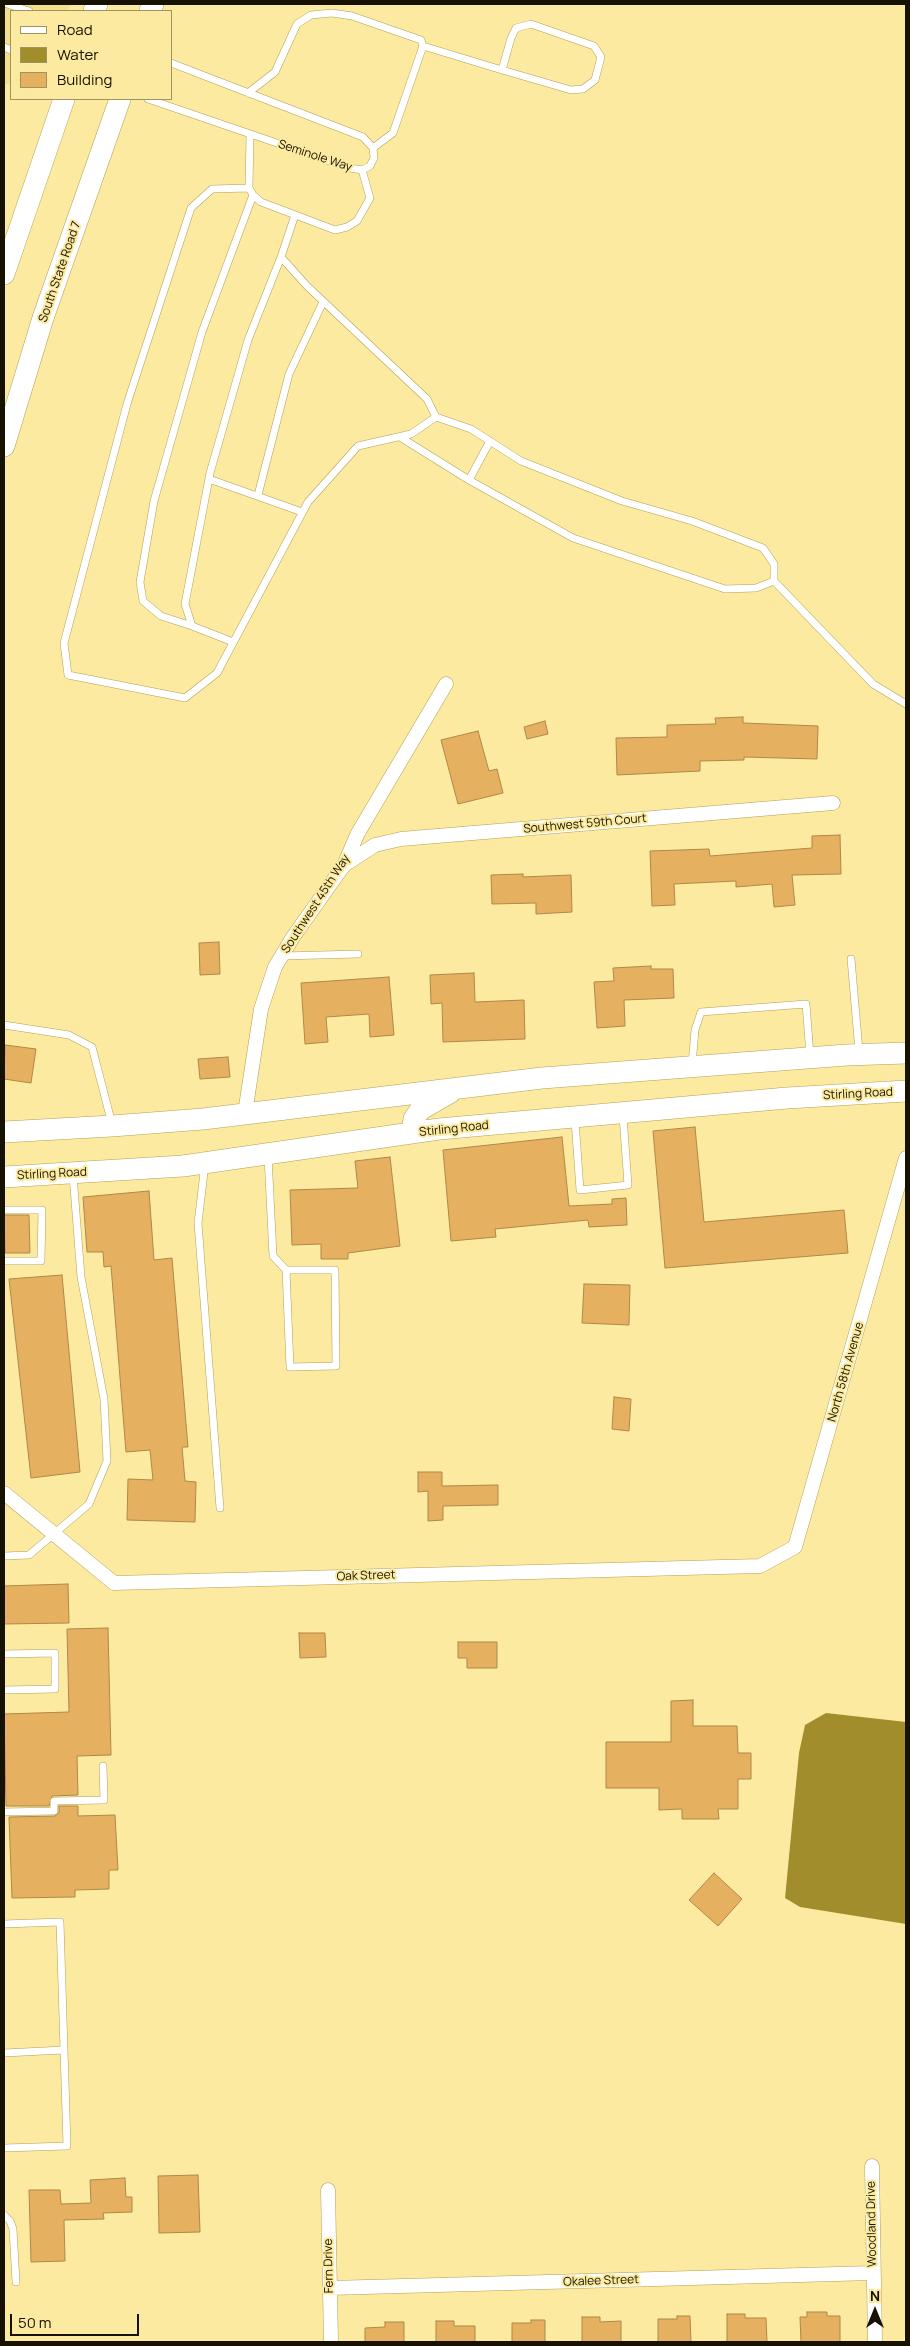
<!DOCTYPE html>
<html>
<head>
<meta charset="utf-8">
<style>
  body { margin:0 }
  #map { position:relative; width:910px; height:2346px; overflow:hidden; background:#fbea9f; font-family:Manrope,sans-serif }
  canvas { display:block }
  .frame { position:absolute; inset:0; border:5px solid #161100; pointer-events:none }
  .legend { position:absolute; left:10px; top:10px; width:162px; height:90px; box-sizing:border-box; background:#fbea9f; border:1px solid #9f935f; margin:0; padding:6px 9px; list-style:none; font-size:15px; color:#161100 }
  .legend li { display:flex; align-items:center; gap:10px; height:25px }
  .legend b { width:25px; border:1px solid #9f935f }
  .north { position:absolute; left:850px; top:2286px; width:50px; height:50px; -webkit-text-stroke:4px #fbea9f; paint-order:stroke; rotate:0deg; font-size:14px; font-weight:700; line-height:20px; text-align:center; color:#161100 }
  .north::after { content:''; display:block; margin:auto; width:18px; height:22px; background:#161100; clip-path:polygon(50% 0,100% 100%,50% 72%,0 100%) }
  .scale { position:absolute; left:10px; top:2314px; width:129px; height:22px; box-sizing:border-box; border:2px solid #161100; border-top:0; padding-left:6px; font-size:15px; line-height:18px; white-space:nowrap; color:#161100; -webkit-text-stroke:4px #fbea9f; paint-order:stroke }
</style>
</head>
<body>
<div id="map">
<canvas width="910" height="2346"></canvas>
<div class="frame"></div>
<ul class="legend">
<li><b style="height:6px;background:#fff"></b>Road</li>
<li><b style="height:14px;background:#a28d2c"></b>Water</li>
<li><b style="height:14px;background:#e5b160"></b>Building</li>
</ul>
<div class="north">N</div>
<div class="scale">50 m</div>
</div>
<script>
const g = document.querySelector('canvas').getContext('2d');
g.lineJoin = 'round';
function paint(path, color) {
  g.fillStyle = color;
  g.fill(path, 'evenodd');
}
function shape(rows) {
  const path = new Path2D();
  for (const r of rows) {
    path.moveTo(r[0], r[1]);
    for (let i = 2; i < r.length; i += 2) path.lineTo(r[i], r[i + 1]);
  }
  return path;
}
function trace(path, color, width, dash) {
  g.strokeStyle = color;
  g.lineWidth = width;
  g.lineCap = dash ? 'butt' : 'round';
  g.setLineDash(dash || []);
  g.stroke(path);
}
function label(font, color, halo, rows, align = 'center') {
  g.font = font + ' Manrope,sans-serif';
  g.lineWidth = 4;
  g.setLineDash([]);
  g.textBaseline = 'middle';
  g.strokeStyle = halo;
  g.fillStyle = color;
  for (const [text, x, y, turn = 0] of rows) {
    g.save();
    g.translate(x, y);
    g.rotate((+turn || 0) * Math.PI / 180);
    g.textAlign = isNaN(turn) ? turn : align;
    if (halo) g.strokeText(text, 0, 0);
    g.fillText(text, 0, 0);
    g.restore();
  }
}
const built = shape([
  [4,4,70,4,68,11,11,11,11,83,4,84]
]);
const water = shape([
  [826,1713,906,1722,906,1924,800,1907,785,1898,799,1753,805,1725]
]);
const building = shape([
  [743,717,743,723,818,726,817,759,744,757,744,760,700,761,700,771,617,775,616,738,667,737,667,725,716,724,715,718,743,717],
  [545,721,548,734,527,739,524,727,545,721],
  [478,731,489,771,497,769,503,793,458,804,441,740,478,731],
  [840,835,841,874,792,875,795,905,774,907,772,884,736,887,736,881,674,884,675,905,652,906,650,851,709,849,710,856,812,848,812,836,840,835],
  [523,874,523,877,571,875,572,912,536,914,536,903,492,904,491,875,523,874],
  [219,942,220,974,200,975,199,943,219,942],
  [651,966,651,969,673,969,674,998,624,1000,625,1026,597,1028,594,982,614,981,613,968,651,966],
  [474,973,475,1002,524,1000,525,1039,443,1042,442,1003,431,1004,430,975,474,973],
  [389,977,394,1035,370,1037,369,1014,326,1017,328,1042,305,1044,301,983,389,977],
  [5,1045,36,1049,31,1083,4,1079,5,1045],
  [228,1057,230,1077,200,1079,198,1059,228,1057],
  [695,1127,704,1222,844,1210,848,1253,665,1268,653,1131,695,1127],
  [562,1137,569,1206,612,1204,612,1199,626,1198,627,1225,589,1227,588,1220,495,1229,496,1237,451,1241,443,1150,562,1137],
  [390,1157,400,1246,348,1253,348,1259,321,1259,321,1244,292,1245,290,1190,358,1188,355,1161,390,1157],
  [149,1191,154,1260,172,1258,188,1447,182,1447,185,1481,196,1482,195,1522,127,1520,128,1479,153,1480,150,1450,126,1452,111,1266,104,1267,103,1252,87,1252,83,1197,149,1191],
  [4,1215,29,1215,30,1253,5,1253,4,1215],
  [62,1275,80,1472,31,1478,9,1279,62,1275],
  [584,1284,630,1285,629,1325,582,1323,584,1284],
  [614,1397,631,1399,629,1431,612,1429,614,1397],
  [418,1472,442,1472,442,1486,498,1485,498,1505,443,1506,443,1520,428,1521,428,1491,418,1492,418,1472],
  [68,1584,69,1623,4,1624,4,1586,68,1584],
  [108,1628,111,1755,77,1756,78,1795,52,1796,49,1806,6,1806,4,1714,69,1712,67,1629,108,1628],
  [299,1633,325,1633,326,1657,300,1658,299,1633],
  [458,1642,497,1642,497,1668,467,1668,467,1658,458,1658,458,1642],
  [693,1700,693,1726,737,1726,738,1753,751,1753,751,1779,738,1779,738,1809,718,1809,719,1819,682,1819,682,1809,659,1810,659,1788,606,1788,606,1742,671,1742,671,1701,693,1700],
  [59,1806,78,1806,78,1816,115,1815,118,1870,109,1870,109,1889,75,1890,75,1897,12,1898,9,1817,55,1816,59,1813,59,1806],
  [714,1873,742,1899,718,1926,689,1900,714,1873],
  [198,2175,200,2232,159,2233,158,2176,198,2175],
  [125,2178,126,2197,132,2197,132,2212,103,2213,104,2219,64,2220,65,2261,31,2262,29,2190,60,2190,61,2204,91,2203,90,2180,125,2178],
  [807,2312,827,2312,827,2316,840,2316,840,2342,801,2342,800,2317,807,2317,807,2312],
  [727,2314,745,2314,745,2318,766,2318,767,2342,727,2342,727,2314],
  [677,2316,690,2316,691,2342,658,2342,658,2319,677,2319,677,2316],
  [582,2317,600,2317,600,2322,621,2321,621,2342,582,2342,582,2317],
  [531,2320,545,2320,545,2342,512,2342,512,2323,531,2323,531,2320],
  [436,2321,454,2321,454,2326,475,2326,475,2342,436,2342,436,2321],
  [385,2322,404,2322,404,2342,365,2342,365,2328,385,2327,385,2322]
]);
const service = shape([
  [7,4,29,11],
  [423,46,502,70,571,90,583,89,595,80,601,57,594,46,531,24,516,28,511,38,502,70],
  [4,47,11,50],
  [248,93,275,72,297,24,311,15,332,13,352,16,421,40,423,46,393,133,373,148],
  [148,99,350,168,362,170,370,166,374,158,373,148,363,137,171,63],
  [250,134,249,188,253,195,261,202,335,230,347,227,357,221,370,198,362,170],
  [249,188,212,189,191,208,127,404,64,643,68,675,185,698,217,673,308,502,358,446,411,434,436,417,427,399,307,286,281,257,295,215],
  [400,437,469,480,573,538,725,589,756,588,774,581,774,564,763,548,692,521,622,501,521,461,471,429,436,417],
  [209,479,302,512],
  [469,480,490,441],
  [258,495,289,374,323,302],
  [774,581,873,684,906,704],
  [192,626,161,616,143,601,140,582,154,501,202,332,253,195],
  [233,642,192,626,185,604,210,473,248,340,281,257],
  [282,956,358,954],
  [851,959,859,1051],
  [4,1025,69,1035,92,1047,112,1124],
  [692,1065,695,1030,701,1012,806,1004,810,1055],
  [575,1120,580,1190,628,1185,623,1116],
  [268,1156,273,1256,286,1270,290,1367,336,1366,335,1270,286,1270],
  [205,1164,198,1223,220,1508],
  [4,1210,42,1210,41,1261,4,1261],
  [4,1556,29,1555,89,1504,107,1461,104,1399,81,1277,73,1175],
  [4,1654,55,1653,55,1689,4,1690],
  [4,1812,54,1811,54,1801,104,1800,103,1766],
  [4,1924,60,1922,67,2146,4,2148],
  [4,2053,64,2050],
  [4,2215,10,2221,13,2229,16,2282]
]);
const minor = shape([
  [344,865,375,845,401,839,833,803],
  [245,1113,261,1009,275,967,293,937,344,865,358,833,446,684],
  [4,1493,114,1583,760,1566,795,1547,906,1158],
  [872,2166,875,2342],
  [328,2190,331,2342],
  [330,2288,873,2273]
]);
const primary = shape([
  [94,11,97,4],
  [150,11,153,4],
  [4,274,64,99],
  [4,446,43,318,120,99],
  [4,1132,112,1126,203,1119,542,1078,847,1055,906,1053],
  [412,1133,414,1119,420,1110,451,1092],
  [4,1177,183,1166,439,1129,787,1098,906,1091]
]);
const streetNames = [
  ["Seminole Way",315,156,18],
  ["South State Road 7",60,272,-71],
  ["Southwest 59th Court",585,824,-5],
  ["Southwest 45th Way",316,904,-57],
  ["Stirling Road",858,1094,-3],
  ["Stirling Road",454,1129,-6],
  ["Stirling Road",52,1174,-3],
  ["North 58th Avenue",846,1372,-74],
  ["Oak Street",366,1576,-2],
  ["Woodland Drive",872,2224,-91],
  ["Fern Drive",329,2266,-91],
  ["Okalee Street",601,2281,-2]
];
paint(built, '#f3e08c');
paint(water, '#a28d2c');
paint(building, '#e5b160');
trace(building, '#b08747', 1);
trace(service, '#b1a157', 8);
trace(minor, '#b1a157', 15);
trace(primary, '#b1a157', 22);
trace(service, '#fff', 7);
trace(minor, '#fff', 14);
trace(primary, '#fff', 21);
label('12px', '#161100', '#fbea9f', streetNames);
</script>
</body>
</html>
